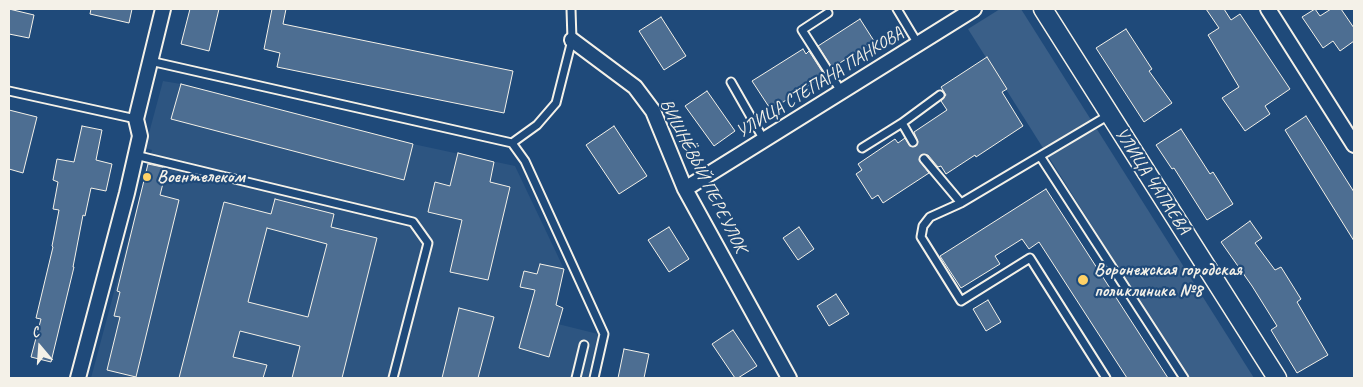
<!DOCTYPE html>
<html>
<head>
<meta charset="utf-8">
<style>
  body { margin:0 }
  #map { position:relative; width:1363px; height:387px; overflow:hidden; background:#1f4a7a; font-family:Caveat,sans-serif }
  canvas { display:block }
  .frame { position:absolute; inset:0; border:10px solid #f4f1e8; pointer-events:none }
  .north { position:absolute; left:15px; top:322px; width:50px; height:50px; -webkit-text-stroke:4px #1f4a7a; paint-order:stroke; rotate:342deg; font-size:14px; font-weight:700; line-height:20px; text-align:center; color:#f4f1e8 }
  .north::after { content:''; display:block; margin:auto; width:18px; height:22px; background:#f4f1e8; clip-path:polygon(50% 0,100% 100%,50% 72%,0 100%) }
</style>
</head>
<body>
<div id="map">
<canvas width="1363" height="387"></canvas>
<div class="frame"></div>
<div class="north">С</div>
</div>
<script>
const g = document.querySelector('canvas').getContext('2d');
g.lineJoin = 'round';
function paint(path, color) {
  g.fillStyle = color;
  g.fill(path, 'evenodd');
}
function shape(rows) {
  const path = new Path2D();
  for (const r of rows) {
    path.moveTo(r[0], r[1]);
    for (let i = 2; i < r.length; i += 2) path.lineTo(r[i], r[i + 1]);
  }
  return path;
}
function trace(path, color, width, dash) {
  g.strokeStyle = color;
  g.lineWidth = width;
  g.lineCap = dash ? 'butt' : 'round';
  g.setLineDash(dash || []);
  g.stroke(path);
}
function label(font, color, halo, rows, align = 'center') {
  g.font = font + ' Caveat,sans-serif';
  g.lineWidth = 4.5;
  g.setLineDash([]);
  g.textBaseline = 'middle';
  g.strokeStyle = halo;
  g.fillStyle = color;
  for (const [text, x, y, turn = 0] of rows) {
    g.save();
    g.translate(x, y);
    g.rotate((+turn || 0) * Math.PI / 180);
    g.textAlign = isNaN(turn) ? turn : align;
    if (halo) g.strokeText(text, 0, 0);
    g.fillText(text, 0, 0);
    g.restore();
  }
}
const built = shape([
  [163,81,181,84,413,144,515,166,564,269,556,305,563,308,558,324,598,334,588,378,91,378,152,150,145,148]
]);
const green = shape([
  [1000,9,1021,9,1254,378,1188,378,968,29]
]);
const building = shape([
  [9,9,34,15,29,38,9,34,9,9],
  [91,9,132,9,129,23,90,14,91,9],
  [190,9,219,9,209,51,181,44,190,9],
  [272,9,286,9,283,24,513,71,504,113,277,67,280,53,264,49,272,9],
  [1206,9,1224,9,1231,20,1240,14,1290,89,1265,106,1270,114,1245,131,1222,98,1239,87,1208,35,1219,28,1206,9],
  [1315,9,1320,16,1331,9,1341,9,1354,28,1354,41,1340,51,1333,41,1323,48,1302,17,1315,9],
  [661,17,686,56,664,70,639,31,661,17],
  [860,19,874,41,832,68,818,46,860,19],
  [1126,29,1152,69,1149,71,1172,103,1144,122,1096,48,1126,29],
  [803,49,806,54,809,51,823,73,820,75,821,77,771,110,752,81,803,49],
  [987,57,1007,89,1002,92,1023,126,976,157,975,155,946,174,941,166,938,167,928,155,921,155,919,160,929,173,883,203,878,195,872,199,856,174,862,170,858,164,895,139,898,143,905,138,910,146,916,146,918,142,914,132,947,110,941,101,946,95,941,87,987,57],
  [181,84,413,144,404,180,171,119,181,84],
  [707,91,735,131,714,146,685,106,707,91],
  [9,110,37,117,23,173,9,169,9,110],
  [1306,116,1354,192,1354,241,1285,130,1306,116],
  [82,126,102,130,96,160,112,164,106,191,91,188,85,216,83,215,73,267,74,267,51,362,31,357,41,319,36,318,53,247,52,246,59,210,53,209,58,182,53,180,57,159,74,162,82,126],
  [614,126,647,176,619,194,586,145,614,126],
  [1181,129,1210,174,1213,172,1233,204,1207,220,1174,168,1172,169,1156,145,1181,129],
  [458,153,494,162,490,182,510,187,488,280,450,272,462,220,428,212,435,182,450,186,458,153],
  [148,164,167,168,160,195,179,200,136,377,107,370,120,317,114,316,120,292,117,291,148,164],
  [1046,189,1168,378,1127,378,1039,242,1029,249,1022,239,995,256,1000,264,961,288,940,256,1046,189],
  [275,199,334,214,331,227,377,238,342,378,292,378,300,346,240,331,233,357,267,365,263,378,179,378,224,202,271,214,275,199],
  [267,228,327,244,308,317,248,302,267,228],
  [1250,221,1262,238,1255,243,1275,270,1281,267,1301,299,1297,302,1328,355,1297,373,1271,330,1277,326,1252,286,1221,242,1250,221],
  [669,227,689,259,669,272,648,240,669,227],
  [799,227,814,249,798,260,783,238,799,227],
  [540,264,564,269,556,305,563,308,549,357,519,348,535,290,520,287,524,271,537,274,540,264],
  [836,294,849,314,829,326,817,306,836,294],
  [988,300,1001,322,986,331,973,309,988,300],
  [459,308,494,317,478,378,442,378,459,308],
  [733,330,757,366,738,378,735,378,712,344,733,330],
  [624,349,649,354,644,378,618,378,624,349]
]);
const service = shape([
  [897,9,918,44],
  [828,13,802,30,841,91],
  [150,61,512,143,525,161,604,334,594,378],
  [731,82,764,140],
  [9,91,136,119],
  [902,123,913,142],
  [512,143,537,125,556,103,572,40,571,9],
  [862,148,902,123,940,95],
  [135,155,413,222,428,243,393,378],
  [1040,156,1184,378],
  [924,159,961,203],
  [576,378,584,345],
  [1106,378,1030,258,961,301,921,237,923,226,930,217,961,203,1109,115]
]);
const minor = shape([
  [1268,9,1354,145],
  [572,40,635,87,653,111,685,189,789,378],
  [685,189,974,9],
  [78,378,127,193,140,136,136,119,163,9]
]);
const tertiary = shape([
  [1043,9,1277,378]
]);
const markers = [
  [147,177,5,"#ffd166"],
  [1083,280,6,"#ffd166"]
];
const streetNames = [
  ["УЛИЦА СТЕПАНА ПАНКОВА",820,83,-32],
  ["ВИШНЁВЫЙ ПЕРЕУЛОК",703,176,63],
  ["УЛИЦА ЧАПАЕВА",1152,181,57]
];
const poiNames = [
  ["Воентелеком",157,177],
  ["Воронежская городская",1094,270],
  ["поликлиника №8",1094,291]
];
paint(built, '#2d5581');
paint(green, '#3a5f88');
paint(building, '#4d6e92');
trace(building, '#f4f1e8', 1);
trace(service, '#f4f1e8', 11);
trace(minor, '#f4f1e8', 18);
trace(tertiary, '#f4f1e8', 21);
trace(service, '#1f4a7a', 7);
trace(minor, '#1f4a7a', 14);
trace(tertiary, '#1f4a7a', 18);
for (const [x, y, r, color] of markers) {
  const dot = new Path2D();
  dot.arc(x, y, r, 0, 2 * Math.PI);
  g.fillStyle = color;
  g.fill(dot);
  trace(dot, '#1f4a7a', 2);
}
label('18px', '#f4f1e8', '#1f4a7a', streetNames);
label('bold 18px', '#f4f1e8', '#1f4a7a', poiNames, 'left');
</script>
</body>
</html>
